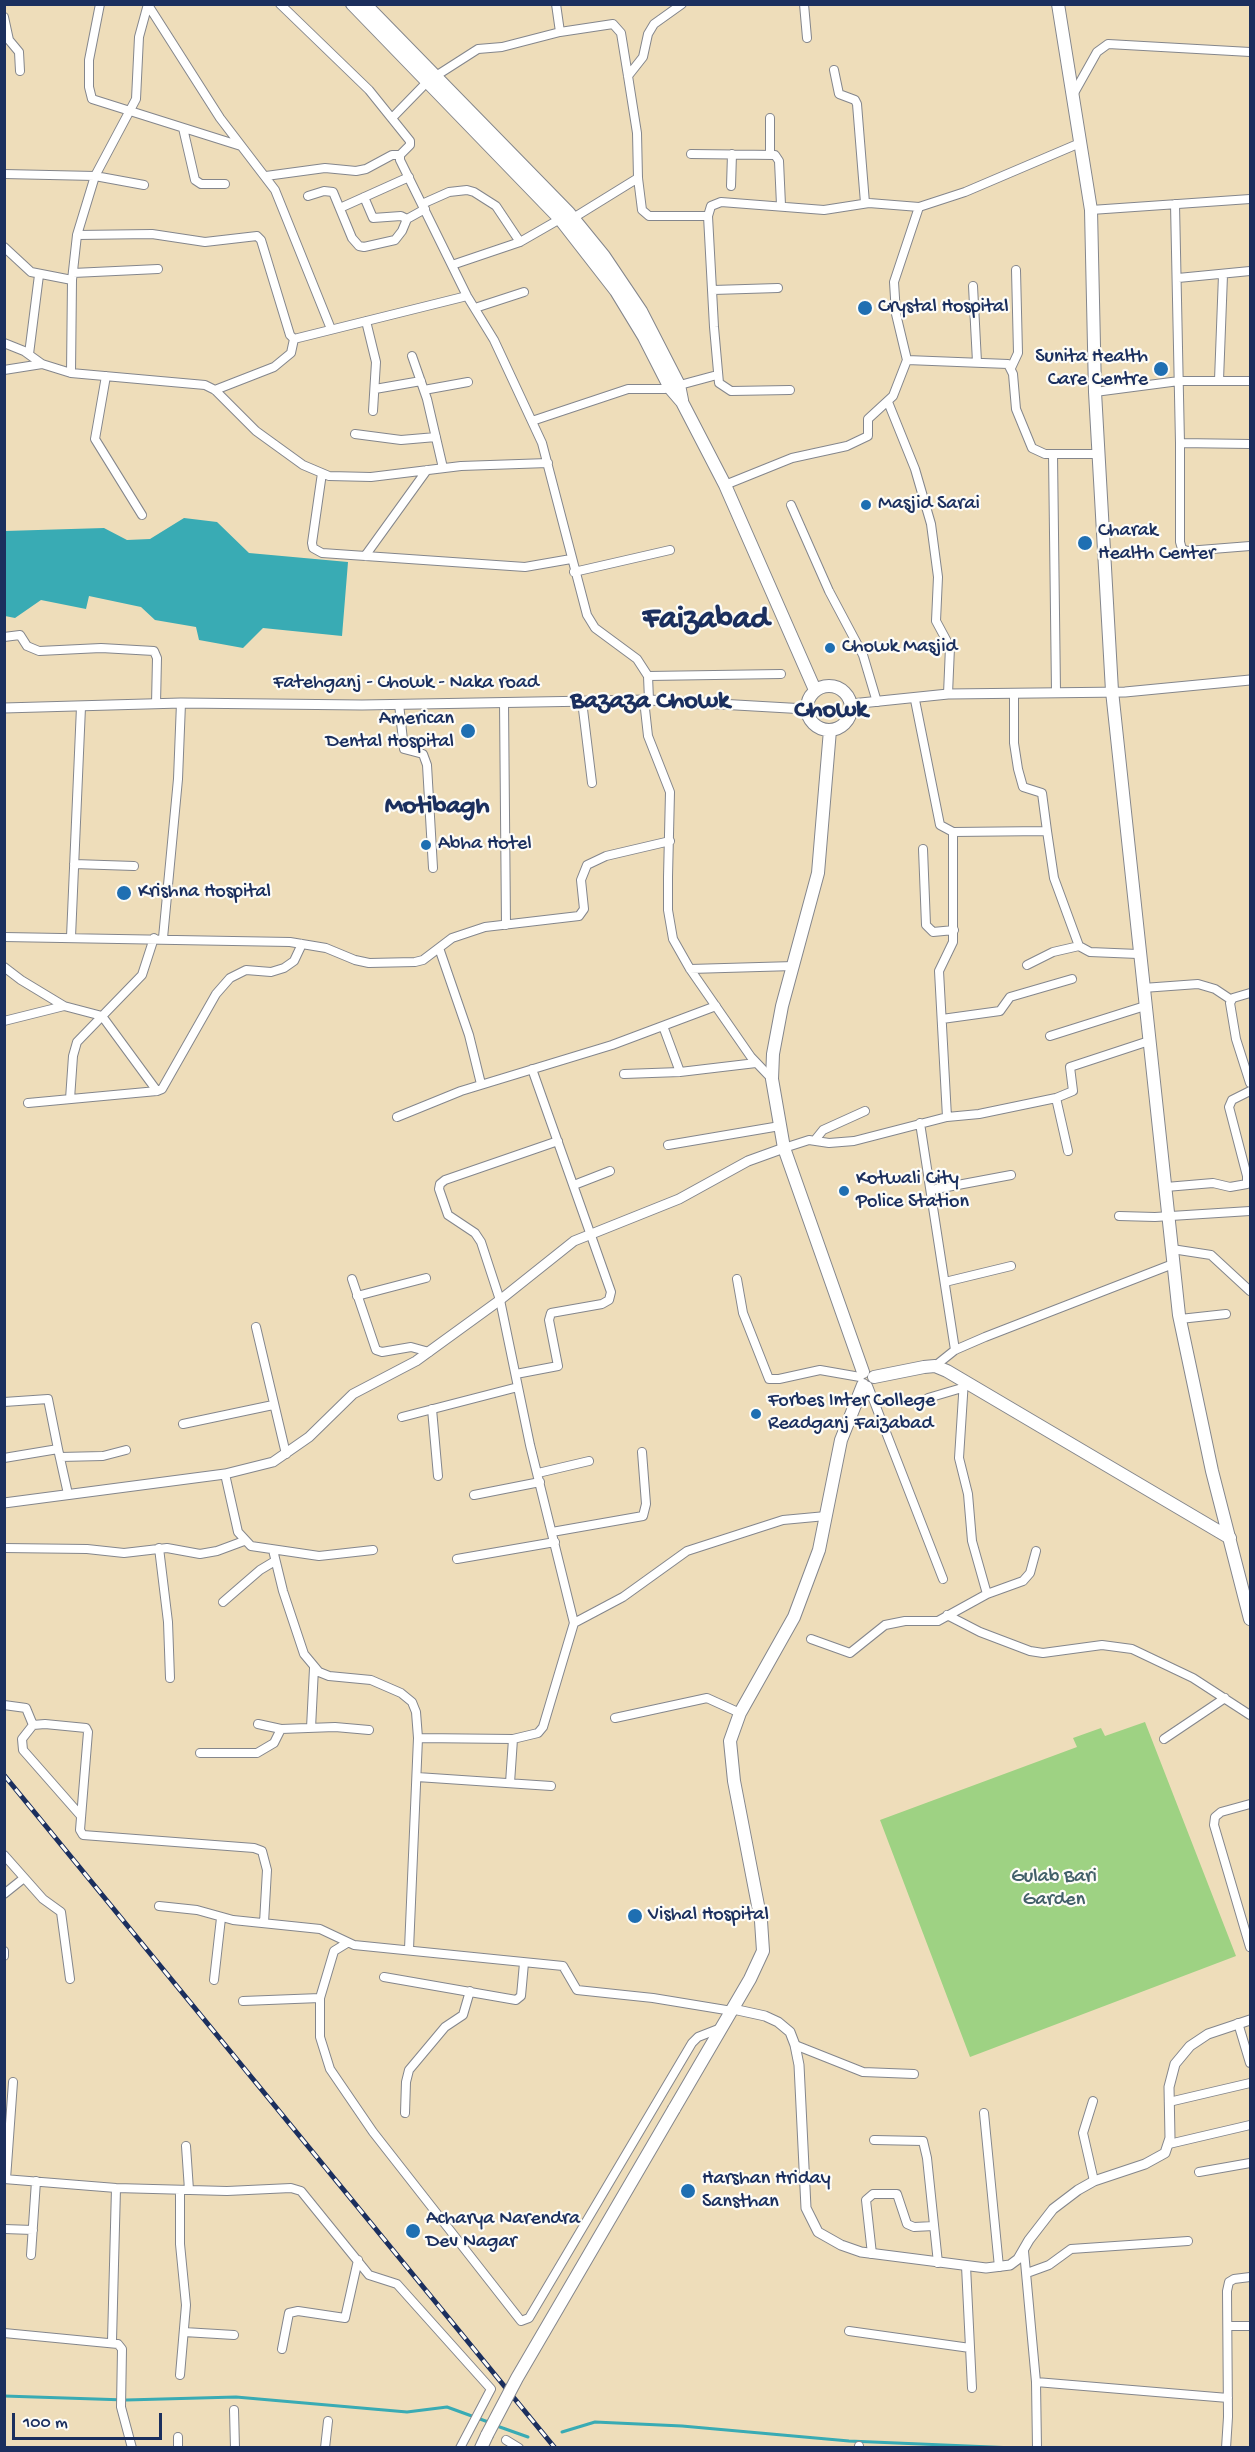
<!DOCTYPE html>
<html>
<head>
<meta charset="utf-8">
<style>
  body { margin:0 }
  #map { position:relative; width:1255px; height:2452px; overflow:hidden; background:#eeddba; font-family:"Gochi Hand",sans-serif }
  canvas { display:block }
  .frame { position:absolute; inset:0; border:6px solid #1b2f5e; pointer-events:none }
  .scale { position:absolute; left:12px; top:2413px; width:150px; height:27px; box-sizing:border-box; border:3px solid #1b2f5e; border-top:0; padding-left:8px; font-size:18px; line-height:21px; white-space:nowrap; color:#1b2f5e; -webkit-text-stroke:4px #fdfcf7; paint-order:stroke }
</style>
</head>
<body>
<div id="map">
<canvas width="1255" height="2452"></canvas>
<div class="frame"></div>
<div class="scale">100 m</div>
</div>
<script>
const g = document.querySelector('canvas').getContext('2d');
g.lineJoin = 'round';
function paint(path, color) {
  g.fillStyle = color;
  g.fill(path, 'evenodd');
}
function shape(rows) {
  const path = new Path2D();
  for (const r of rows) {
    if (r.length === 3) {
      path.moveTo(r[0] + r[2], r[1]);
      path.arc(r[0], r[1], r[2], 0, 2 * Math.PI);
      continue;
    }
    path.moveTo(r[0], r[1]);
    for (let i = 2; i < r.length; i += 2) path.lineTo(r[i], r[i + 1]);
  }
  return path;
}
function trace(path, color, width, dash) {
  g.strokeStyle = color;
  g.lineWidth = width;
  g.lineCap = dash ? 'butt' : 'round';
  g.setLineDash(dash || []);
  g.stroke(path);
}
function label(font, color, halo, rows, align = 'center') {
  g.font = font + ' "Gochi Hand",sans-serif';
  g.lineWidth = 4.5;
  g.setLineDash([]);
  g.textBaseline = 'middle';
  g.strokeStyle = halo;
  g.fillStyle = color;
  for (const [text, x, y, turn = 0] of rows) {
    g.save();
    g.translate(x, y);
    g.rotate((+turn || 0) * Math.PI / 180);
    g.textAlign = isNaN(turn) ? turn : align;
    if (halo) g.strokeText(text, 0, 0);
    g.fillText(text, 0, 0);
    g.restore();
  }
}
const green = shape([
  [1145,1722,1236,1956,970,2057,880,1820,1077,1747,1073,1738,1101,1728,1105,1736]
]);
const water = shape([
  [184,518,217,522,249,553,348,562,342,636,263,628,243,648,199,640,196,627,155,620,141,607,89,596,86,609,41,600,15,618,5,616,5,531,104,528,127,540,150,539]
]);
const stream = shape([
  [4,2396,126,2400,236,2397,407,2412,447,2407,491,2423],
  [497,2426,528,2437],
  [562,2432,595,2422,682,2426,849,2441,1015,2448]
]);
const minor = shape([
  [100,4,89,60,89,87,92,99,241,146],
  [280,4,369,90,410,141,410,145,400,155,400,160,467,296,494,340,542,443,587,615,595,628,637,659,648,676,649,700],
  [556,4,560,32],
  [804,4,807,38],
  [148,5,220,118,275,190,331,329],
  [4,17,9,40,19,52,20,71],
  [834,70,839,94,855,100,857,104,865,203],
  [628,76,643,57,648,34,654,24,682,4],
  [1074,93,1097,52,1108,44,1250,52],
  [393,117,428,81,478,49,502,47,560,32,613,24,621,33,628,76,637,133,638,178,642,210,649,216,708,216],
  [770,118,770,154],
  [183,128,195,180,201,184,225,184],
  [691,154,775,155,779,161,781,205],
  [4,174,95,176,144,185],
  [266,176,325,168,356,171,366,169,392,155,400,155],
  [731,186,732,154],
  [308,196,324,191,333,192,352,238,359,246,364,247,395,240,402,231,407,219,425,209],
  [364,197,373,218,401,216,407,219],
  [422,204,449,192,467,190,474,192,496,206,520,242],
  [1175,204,1180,443],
  [340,208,409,177],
  [1091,210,1250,199],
  [570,220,638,178],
  [77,235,152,234,205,242,257,236,261,240,290,335,294,339,467,296],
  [4,247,31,272,72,280],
  [452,265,520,242,560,219],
  [73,273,158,269],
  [1178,278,1250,271],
  [973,286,977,362],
  [713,290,778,288],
  [475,308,524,292],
  [366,321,376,362,373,411],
  [4,343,24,351,42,364,71,373,205,385,215,390,256,431,303,465,329,476,371,477,461,466,548,463],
  [29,354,39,275],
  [412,356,427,399,443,468],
  [907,360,1008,364,1013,374,1016,409,1032,448,1045,454,1098,454],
  [1011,368,1018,353,1016,270],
  [4,370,42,364],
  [71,373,72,280,77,235,95,176,136,99,139,37,148,4],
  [106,376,95,439,142,515],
  [1219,380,1223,275],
  [375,389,421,381],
  [215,390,274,367,291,353,294,339],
  [424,390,468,382],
  [790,390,731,391,719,383,714,327,708,216,711,206,721,202,824,210,869,203,919,207],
  [1095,392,1179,381,1250,381],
  [888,402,915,469,931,524,938,577,936,621,950,647,948,694],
  [532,421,628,389,665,389,717,375],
  [355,434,401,440,436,437],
  [1250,444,1180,443,1180,542,1182,549,1187,551,1250,546],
  [1053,454,1056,692],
  [322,473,312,543,313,548,322,553,525,567,571,559],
  [725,485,792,458,847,446,868,436,868,419,893,396,907,360,896,314,894,282,919,207,965,192,1080,143],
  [791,505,829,591,863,655,877,702],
  [365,556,427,470],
  [574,572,670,550],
  [4,637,20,635,27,646,39,651,101,648,154,651,157,658,156,704],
  [648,676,781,674],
  [1014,694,1014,743,1018,769,1023,787,1042,793,1047,831],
  [644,700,648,736,670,792,668,877,668,910,673,939,690,969,751,1057,772,1079],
  [915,700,940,825,953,832,1047,831,1054,878,1079,946,1090,952,1138,954],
  [582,701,592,783],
  [504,702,506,925],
  [399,704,404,749,423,754,427,765,433,868],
  [923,849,926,925,933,932,954,930],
  [74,864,134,866],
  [4,937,290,942,326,948,355,960,369,963,415,962,423,960,452,938,485,927,579,916,584,909,581,880,587,865,606,856,670,841],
  [71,937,81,707],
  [163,938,178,779,181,703],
  [439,948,469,1035,481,1084],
  [1027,965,1053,952,1079,946],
  [4,967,21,980,64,1006,102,1016,157,1091],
  [690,969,794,966],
  [1143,988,1198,984,1215,989,1230,999],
  [1250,993,1233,998,1230,1003,1236,1039,1250,1083],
  [942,1019,1000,1011,1010,997,1072,979],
  [4,1021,64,1006],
  [663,1026,680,1072],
  [1050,1036,1145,1006],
  [624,1074,680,1072,756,1063],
  [1056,1098,1073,1091,1070,1067,1149,1041],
  [70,1099,73,1056,77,1042,142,975,154,938],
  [28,1103,157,1091,162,1089,216,994,230,978,246,970,271,972,284,968,294,961,302,944],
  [397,1117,461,1091,612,1045,716,1006],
  [947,1117,979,1114,1056,1098,1068,1151],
  [920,1123,955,1350],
  [815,1140,823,1130,865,1111],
  [558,1141,445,1180,440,1184,439,1189,448,1215,475,1233,481,1242,500,1300,530,1445,574,1623],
  [668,1145,780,1126],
  [784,1148,809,1140,829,1143,854,1141,947,1117,939,971,953,942,953,832],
  [574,1185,610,1171],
  [1166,1187,1213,1183,1230,1187,1247,1184,1247,1176,1229,1107,1232,1100,1250,1091],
  [931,1190,1011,1175],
  [1119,1216,1155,1217,1250,1211],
  [1172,1249,1211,1255,1250,1291],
  [352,1279,376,1350,382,1352,411,1347,429,1352],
  [737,1279,743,1313,769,1379,779,1379,820,1370,860,1377],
  [945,1282,1011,1266],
  [357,1296,426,1278],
  [1180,1319,1226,1314],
  [256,1327,286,1454],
  [935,1366,955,1350,985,1337,1173,1264],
  [516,1374,558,1366,549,1320,551,1313,602,1304,609,1300,611,1292,532,1069],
  [964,1380,959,1458,968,1494,972,1541,987,1594],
  [868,1386,943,1579],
  [928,1398,962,1388],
  [4,1402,48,1399,58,1449],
  [432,1409,438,1476],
  [402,1417,518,1387],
  [183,1424,273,1405],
  [60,1457,103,1456,126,1450],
  [4,1458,58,1449,68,1494],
  [538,1473,589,1461],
  [225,1474,238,1532,251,1546,319,1556,373,1550],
  [474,1495,540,1482],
  [552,1532,643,1516,646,1504,642,1452],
  [4,1548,87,1549,124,1553,167,1548,200,1554,217,1551,244,1541],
  [159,1548,168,1622,170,1678],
  [273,1550,283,1591,304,1654,319,1672,329,1676,371,1680,401,1693,412,1702,416,1712,418,1738,513,1739,538,1733,543,1727,574,1623,623,1597,687,1551,783,1520,826,1516],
  [457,1559,555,1542],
  [223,1602,260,1570,275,1561],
  [947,1615,980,1632,1030,1651,1043,1653,1102,1645,1132,1649,1193,1678,1250,1715],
  [811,1639,850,1653,885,1625,905,1621,938,1621,987,1594,1023,1581,1030,1573,1036,1551],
  [4,1705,26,1708,33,1725],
  [615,1718,707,1698,740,1713],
  [258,1724,281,1729,335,1727,369,1730],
  [311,1728,314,1668],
  [1164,1739,1225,1698],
  [200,1753,257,1753,274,1743,281,1729],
  [417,1777,551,1786],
  [510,1783,513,1739],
  [1250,1804,1221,1812,1215,1817,1214,1825,1250,1947],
  [81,1816,23,1750,22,1739,33,1725,45,1724,86,1728,88,1732,80,1830,83,1835,254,1848,262,1851,267,1870,264,1923],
  [4,1855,43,1899,61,1912,70,1979],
  [4,1894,24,1878],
  [159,1906,197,1910,233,1920,320,1929,354,1945,563,1966,577,1990,653,1998,732,2011],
  [347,1943,334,1951,320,1998,320,2037,330,2069,373,2132,521,2321,529,2318,692,2043,698,2037,721,2028],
  [409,1949,418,1738],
  [4,1951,4,1956],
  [384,1977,516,2000,521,1996,524,1963],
  [214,1980,221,1918],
  [243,2001,320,1998],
  [1238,2023,1250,2063],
  [795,2045,863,2072,914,2074],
  [1093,2101,1083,2133,1094,2181],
  [1169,2102,1250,2083],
  [405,2113,406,2082,409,2070,445,2027,463,2015,470,1991],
  [984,2113,999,2267],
  [874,2140,923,2141,927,2158,938,2263],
  [1169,2144,1250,2125],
  [186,2146,189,2190],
  [1199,2172,1250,2163],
  [4,2179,116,2188,227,2191,291,2188,301,2191,369,2275,397,2284,491,2389,460,2448],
  [6,2179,13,2082],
  [4,2229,33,2230],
  [1024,2251,1036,2382,1037,2448],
  [872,2254,866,2200,873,2194,897,2194,907,2224,914,2227,934,2226],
  [31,2255,36,2181],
  [966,2266,972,2388],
  [1027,2273,1049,2265,1071,2249,1188,2241],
  [1228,2326,1250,2326],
  [849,2331,970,2348],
  [184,2332,234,2335],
  [4,2333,118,2344,122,2349,121,2407,132,2448],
  [112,2341,116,2188],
  [282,2349,289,2313,298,2311,345,2318,358,2260],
  [180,2375,186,2305,180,2244,180,2190],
  [1036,2382,1228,2398],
  [234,2410,235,2448],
  [506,2440,519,2448],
  [178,2448,178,2437],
  [325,2448,328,2421],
  [859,2448,859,2446],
  [1226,2448,1228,2417,1227,2291,1229,2282,1234,2279,1250,2277]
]);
const tertiary = shape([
  [851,704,948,694,1125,692,1250,680],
  [4,708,181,703,362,705,649,700,806,709],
  [4,1503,225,1474,273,1462,309,1437,353,1394,416,1361,500,1300,574,1241,679,1199,748,1161,784,1148],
  [733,2009,765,2016,778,2022,790,2032,795,2045,799,2065,806,2208,818,2232,841,2245,861,2252,986,2268,1010,2265,1018,2259,1029,2240,1053,2209,1078,2190,1094,2181,1145,2164,1165,2153,1170,2138,1169,2087,1175,2064,1190,2046,1208,2034,1250,2020]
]);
const primary = shape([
  [352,4,560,219,616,291,644,337,670,388,682,402,725,485,815,690],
  [365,4,569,213,604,256,641,311,679,385,682,400],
  [1058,4,1091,210,1095,392,1112,691,1179,1315,1212,1471,1250,1619],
  [829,708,22],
  [830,730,818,873,782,1006,773,1054,772,1079,784,1148,863,1372],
  [874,1377,924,1367,935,1366,947,1371,1230,1538],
  [674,2109,750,1979,763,1951,761,1921,734,1781,730,1741,740,1713,794,1617,819,1550,841,1440,863,1385],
  [481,2448,487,2435]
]);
const rail = shape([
  [4,1775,555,2448]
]);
const primaryBridge = shape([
  [487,2435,517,2378,674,2109]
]);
const markers = [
  [865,308,8,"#1f6fb2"],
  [1161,369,8,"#1f6fb2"],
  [866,505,6,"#1f6fb2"],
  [1085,543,8,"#1f6fb2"],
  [830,648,6,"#1f6fb2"],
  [468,731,8,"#1f6fb2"],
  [426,845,6,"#1f6fb2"],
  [124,893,8,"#1f6fb2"],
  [844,1191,6,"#1f6fb2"],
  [756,1414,6,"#1f6fb2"],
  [635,1916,8,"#1f6fb2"],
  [688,2191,8,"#1f6fb2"],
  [413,2231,8,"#1f6fb2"]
];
const poiNames = [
  ["Crystal Hospital",878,308],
  ["Sunita Health",1148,358,"right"],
  ["Care Centre",1148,381,"right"],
  ["Masjid Sarai",878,505],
  ["Charak",1098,532],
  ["Health Center",1098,555],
  ["Chowk Masjid",842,648],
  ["American",454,720,"right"],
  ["Dental Hospital",454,743,"right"],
  ["Abha Hotel",438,845],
  ["Krishna Hospital",138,893],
  ["Kotwali City",856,1180],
  ["Police Station",856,1203],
  ["Forbes Inter College",768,1402],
  ["Readganj Faizabad",768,1425],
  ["Vishal Hospital",648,1916],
  ["Harshan Hriday",702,2180],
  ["Sansthan",702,2203],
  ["Acharya Narendra",426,2220],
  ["Dev Nagar",426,2243]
];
const streetNames = [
  ["Fatehganj - Chowk - Naka road",406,684]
];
const parkNames = [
  ["Gulab Bari",1054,1878],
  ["Garden",1054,1901]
];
const districtNames = [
  ["Bazaza Chowk",650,703],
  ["Chowk",831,712],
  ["Motibagh",437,808]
];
const townNames = [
  ["Faizabad",706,621]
];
paint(green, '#9ed283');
paint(water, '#39abb4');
trace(stream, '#39abb4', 3);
trace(minor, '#84868c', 10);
trace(tertiary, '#84868c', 11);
trace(primary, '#84868c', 14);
trace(minor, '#fff', 8);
trace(tertiary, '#fff', 9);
trace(primary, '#fff', 12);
trace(rail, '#1b2f5e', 5);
trace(rail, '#fdfcf7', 3, [9]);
trace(primaryBridge, '#84868c', 14, []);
trace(primaryBridge, '#fff', 12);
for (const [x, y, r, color] of markers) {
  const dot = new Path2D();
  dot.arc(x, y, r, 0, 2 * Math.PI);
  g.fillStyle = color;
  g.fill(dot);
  trace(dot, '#fdfcf7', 2);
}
label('20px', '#1b2f5e', '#fdfcf7', poiNames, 'left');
label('20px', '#1b2f5e', '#fdfcf7', streetNames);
label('20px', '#426069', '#fdfcf7', parkNames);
label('bold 26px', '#1b2f5e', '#fdfcf7', districtNames);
label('bold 32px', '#1b2f5e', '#fdfcf7', townNames);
</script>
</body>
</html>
